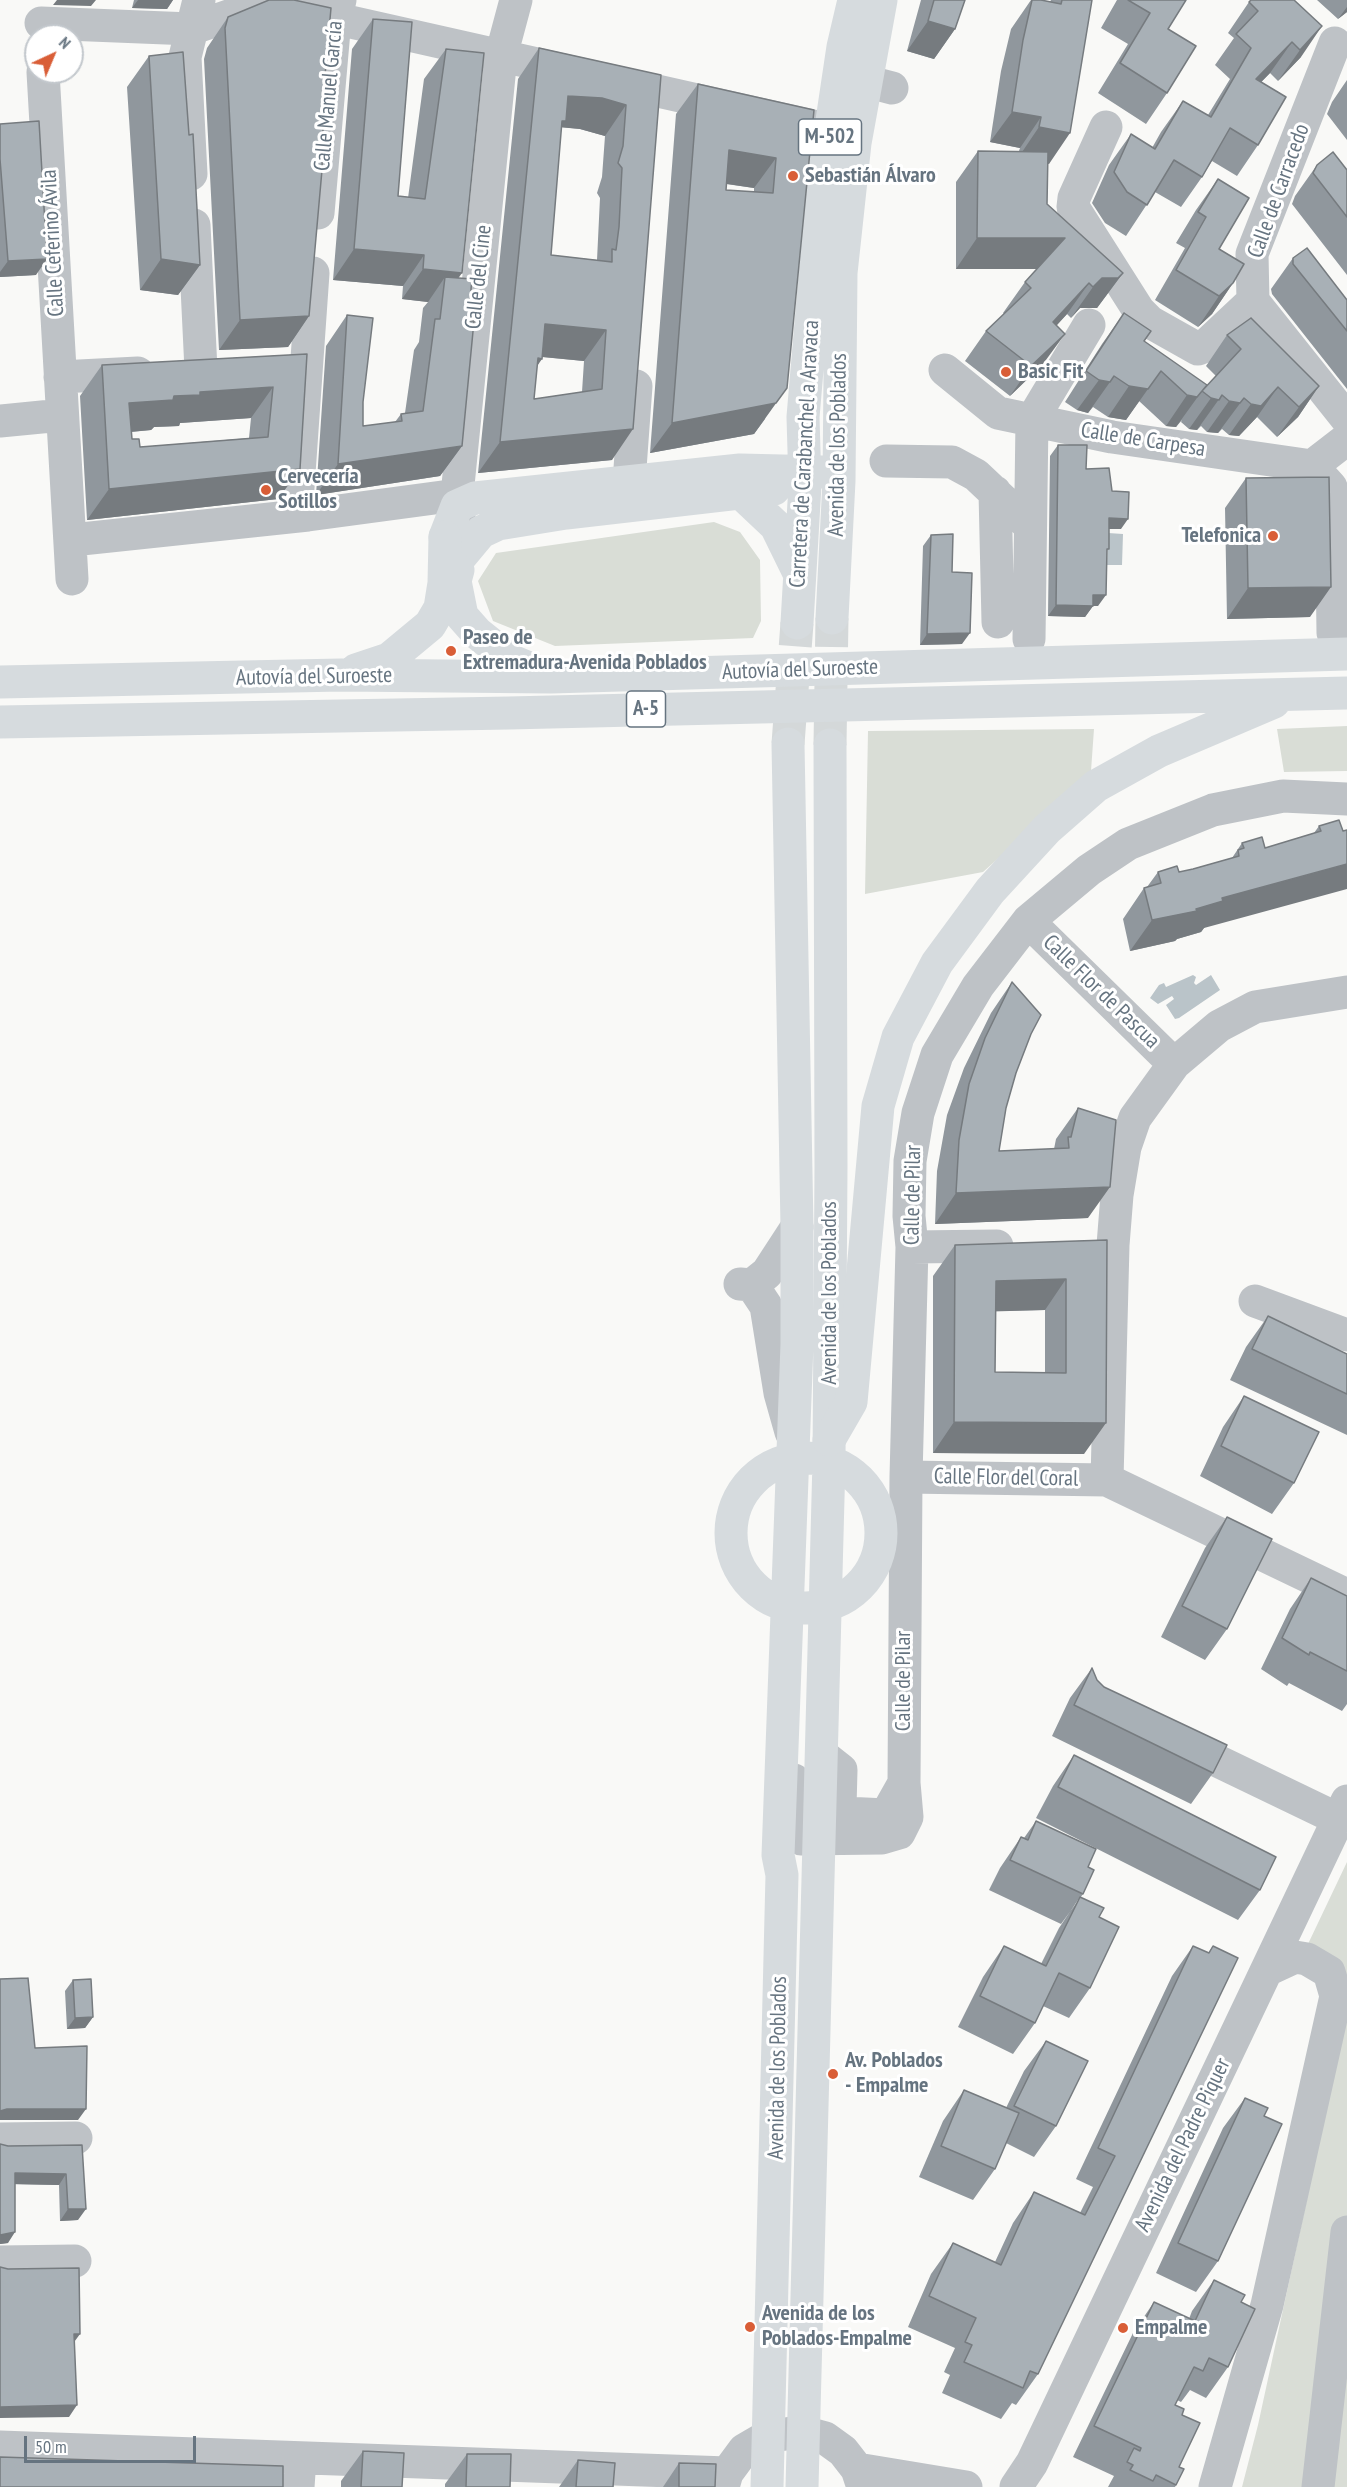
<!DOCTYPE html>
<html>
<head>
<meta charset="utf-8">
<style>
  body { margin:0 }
  #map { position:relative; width:1347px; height:2487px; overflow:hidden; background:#f9f9f7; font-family:"PT Sans Narrow",sans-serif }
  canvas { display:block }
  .north { position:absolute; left:24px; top:24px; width:60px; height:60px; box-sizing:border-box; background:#fff; border:2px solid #c2c7cc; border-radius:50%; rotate:44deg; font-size:16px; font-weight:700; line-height:24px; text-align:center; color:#667480 }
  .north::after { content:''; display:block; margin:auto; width:21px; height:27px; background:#d95e37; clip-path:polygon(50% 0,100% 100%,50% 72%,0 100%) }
  .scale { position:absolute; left:24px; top:2436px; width:172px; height:27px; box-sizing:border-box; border:3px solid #667480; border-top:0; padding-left:8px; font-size:18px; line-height:21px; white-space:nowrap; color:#667480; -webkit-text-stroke:4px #fff; paint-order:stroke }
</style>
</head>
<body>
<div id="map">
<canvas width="1347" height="2487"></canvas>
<div class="north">N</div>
<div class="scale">50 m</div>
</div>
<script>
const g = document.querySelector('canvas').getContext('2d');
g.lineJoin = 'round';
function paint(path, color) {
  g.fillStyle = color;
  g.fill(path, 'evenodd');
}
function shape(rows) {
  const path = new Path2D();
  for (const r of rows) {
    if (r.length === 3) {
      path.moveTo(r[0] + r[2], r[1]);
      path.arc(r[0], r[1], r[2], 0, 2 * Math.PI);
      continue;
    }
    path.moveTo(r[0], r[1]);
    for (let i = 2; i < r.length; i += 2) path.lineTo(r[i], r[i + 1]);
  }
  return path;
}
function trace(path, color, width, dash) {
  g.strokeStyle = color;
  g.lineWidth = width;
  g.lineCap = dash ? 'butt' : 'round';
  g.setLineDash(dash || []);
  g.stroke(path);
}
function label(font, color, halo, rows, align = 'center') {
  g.font = font + ' "PT Sans Narrow",sans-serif';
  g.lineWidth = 6;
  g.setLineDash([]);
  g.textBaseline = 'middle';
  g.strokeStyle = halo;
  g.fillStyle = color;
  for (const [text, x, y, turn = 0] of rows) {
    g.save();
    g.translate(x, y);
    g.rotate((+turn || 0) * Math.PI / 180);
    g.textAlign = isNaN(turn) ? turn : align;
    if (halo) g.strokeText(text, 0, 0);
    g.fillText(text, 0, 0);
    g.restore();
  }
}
const green = shape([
  [714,522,740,532,760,560,761,621,753,638,555,646,493,621,478,581,496,553],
  [1347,726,1347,771,1284,772,1277,729],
  [1094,729,1090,785,1028,832,983,872,865,894,868,731],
  [1347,1862,1347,1997,1308,1944],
  [1347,2014,1347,2487,1242,2487,1258,2425]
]);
const water = shape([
  [1108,533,1123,534,1122,565,1107,565],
  [1193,975,1196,977,1194,983,1196,985,1211,975,1220,990,1179,1018,1175,1019,1166,1005,1174,999,1172,996,1158,1004,1150,998,1159,985,1164,983,1166,987]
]);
const majorTunnel = shape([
  [788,744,797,623],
  [830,745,832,618]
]);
const minor = shape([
  [41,23,191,29,266,3,831,130],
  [1335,43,1252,254,1253,301,1347,419],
  [43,72,72,579],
  [865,81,892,88],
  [1106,127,1074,198,1073,207,1139,311,1150,322,1198,349,1205,346,1253,301],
  [191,174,185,57,199,0],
  [318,213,335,19,340,0],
  [194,225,201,370],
  [945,370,998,413,1112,437,1312,466,1347,439],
  [60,377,138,373],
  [0,421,62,415],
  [886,461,952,462,976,475,1028,524],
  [1312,466,1331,487,1333,633],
  [629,482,636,386],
  [995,492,998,622],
  [296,516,313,273],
  [460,530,457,495,501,56,516,0],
  [72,540,308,515,457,495],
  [1029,639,1032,420,1089,325],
  [1028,921,1174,1064],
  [912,1247,997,1246],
  [740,1284,752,1285,767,1273,797,1227],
  [752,1285,766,1306,780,1393,791,1432],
  [1255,1301,1347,1335],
  [906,1477,1107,1480,1347,1595],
  [1107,1480,1113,1245,1117,1195,1125,1147,1135,1118,1174,1064,1219,1026,1255,1007,1347,992],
  [1178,1742,1338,1819],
  [822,1755,841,1770,840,1807,844,1813,886,1815,904,1783],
  [794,1780,794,1819,801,1839,882,1838,899,1833,907,1817,904,1783,906,1477,912,1247,909,1216,910,1161,918,1113,937,1055,978,986,1028,921,1089,870,1128,844,1213,810,1283,796,1347,799],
  [0,2139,76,2138],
  [0,2262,75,2261],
  [0,2447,727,2473],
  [857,2469,966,2487],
  [298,2487,300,2458],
  [723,2487,727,2473,744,2450,768,2436,803,2432,825,2438,843,2451,857,2469,863,2487],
  [1016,2487,1032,2463,1347,1801],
  [1215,2487,1267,2305,1336,1996,1329,1972,1307,1959,1295,1957,1267,1970],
  [1318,2487,1347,2232]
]);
const major = shape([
  [741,493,776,526,799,573],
  [445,537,457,506,475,498,740,470,825,472],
  [461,556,481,532,498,524,566,513,774,489],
  [832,618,839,481,841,273,855,143,881,0],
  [797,623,805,485,803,417,823,181,843,47,854,0],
  [806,1533,75],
  [767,2487,782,1875,778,1855,797,1344,797,1227,788,744],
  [802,2487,829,1460,831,1167,830,745]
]);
const highway = shape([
  [458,570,455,581,462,616,477,633,512,661,541,673],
  [356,670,389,659,430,625,440,608,444,583,445,537],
  [0,682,341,675,551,677,1347,654],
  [0,722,509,713,1347,693],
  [829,1440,851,1402,878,1106,898,1037,937,963,990,891,1047,829,1096,786,1159,751,1274,702]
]);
const wall = shape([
  [134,0,173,0,167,9,132,8],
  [921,0,965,0,955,29,934,59,907,51],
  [1031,0,1041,0,1050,2,1051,0,1092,0,1049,164,1048,163,1047,204,1123,273,1097,308,1080,308,1071,318,1067,314,1057,325,1043,364,1010,396,965,361,986,331,1004,314,1003,313,1025,282,1037,269,956,269,956,182,978,151,1019,151,1020,148,990,142,1001,71,1011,29],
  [1117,0,1186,0,1168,29,1167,93,1146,124,1098,93,1128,44,1101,28],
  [1294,0,1301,57,1278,81,1270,73,1261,82,1258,145,1237,176,1212,161,1202,177,1181,207,1155,192,1126,236,1105,223,1092,203,1109,165,1131,134,1152,148,1161,132,1183,101,1208,115,1230,79,1215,65,1234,38,1228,33,1249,2],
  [1317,0,1347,0,1347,12,1338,19],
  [228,17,324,87,309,316,288,347,219,350,204,59,207,48],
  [373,19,398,196,408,198,424,79,446,49,458,278,468,321,462,446,440,476,316,495,326,346,347,315,363,402,363,426,395,422,401,414,405,413,414,350,419,342,423,308,428,302,402,299,403,286,333,280,352,49],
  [539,48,661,75,612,460,478,473,518,79],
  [561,127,580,129,605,136,602,177,597,193,600,198,597,260,551,255],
  [542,357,584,361,582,392,534,399,537,366],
  [149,56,200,265,178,295,140,290,127,87],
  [1347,80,1347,140,1327,114,1332,102],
  [698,84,814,110,765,419,754,434,650,453,676,114],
  [726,184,754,188,754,192,726,190],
  [0,124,36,275,0,277],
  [1317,165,1347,170,1347,275,1292,204,1295,196],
  [1218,179,1219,249,1233,283,1212,314,1198,327,1155,300,1185,248,1176,243,1196,210],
  [1293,258,1347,300,1347,389,1272,294,1271,289],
  [1124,313,1144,341,1205,388,1216,376,1206,366,1227,335,1319,386,1298,417,1277,437,1257,417,1239,436,1229,435,1222,429,1218,433,1207,432,1201,426,1197,430,1189,429,1181,422,1182,420,1176,427,1166,426,1139,401,1126,420,1108,417,1093,407,1088,413,1077,410,1065,402,1102,344],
  [307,354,300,469,278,499,87,520,80,396,102,365],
  [251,418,249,438,140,447,132,439,131,432,151,430,154,427,179,426,180,423],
  [1058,445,1112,491,1121,529,1109,529,1107,552,1098,606,1093,606,1085,617,1048,616,1050,456],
  [1246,478,1310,617,1227,619,1225,508],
  [931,535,952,572,962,644,920,645,923,546],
  [1339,820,1204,928,1201,932,1177,939,1175,941,1130,951,1123,919,1144,888,1147,887,1158,872,1179,872,1193,869,1232,858,1242,843,1265,848,1314,833,1319,826],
  [1012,982,1031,1034,1016,1073,1006,1108,999,1151,1054,1149,1056,1139,1078,1108,1088,1218,935,1224,937,1171,947,1115,964,1068,991,1013],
  [1107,1240,1084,1454,933,1453,933,1276,955,1245],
  [1045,1310,1045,1373,995,1372,996,1311],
  [1268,1316,1347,1354,1347,1435,1230,1380,1246,1347],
  [1244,1396,1294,1483,1272,1514,1200,1476,1223,1427],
  [1227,1517,1227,1629,1205,1660,1161,1637,1205,1548],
  [1311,1578,1347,1596,1347,1704,1342,1711,1289,1683,1287,1686,1261,1669,1290,1609],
  [1092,1668,1097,1680,1104,1687,1213,1773,1191,1804,1052,1736,1070,1698],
  [1074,1755,1260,1890,1238,1920,1036,1818,1053,1786],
  [1036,1821,1088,1867,1083,1894,1061,1924,989,1890,1000,1868,1021,1837,1024,1838],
  [1080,1897,1099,1917,1090,1988,1069,2018,1043,2006,1035,2023,1013,2054,958,2027,983,1977,1004,1946,1041,1964,1059,1928],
  [1193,1946,1208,1953,1213,1946,1038,2374,1016,2405,1012,2403,1001,2419,942,2393,950,2375,944,2372,955,2348,908,2327,931,2274,953,2243,995,2262,1013,2223,1034,2192,1080,2213,1093,2187,1076,2179,1172,1976],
  [73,1980,93,2017,85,2028,67,2029,65,1991],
  [1046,2041,1056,2126,1034,2157,1006,2143,995,2169,973,2200,919,2177,943,2121,964,2090,1006,2108,1024,2071],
  [1245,2098,1264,2116,1218,2261,1196,2292,1156,2273,1223,2128],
  [0,2144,8,2146,82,2145,78,2220,60,2221,59,2185,15,2184,8,2243,0,2244],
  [1214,2280,1241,2302,1228,2367,1206,2398,1190,2390,1181,2402,1177,2400,1175,2405,1182,2415,1179,2467,1176,2485,1175,2487,1108,2487,1114,2476,1073,2457,1133,2333,1154,2302,1189,2319,1192,2311],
  [363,2451,402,2487,341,2487,341,2481],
  [467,2454,510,2487,445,2487,445,2484],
  [578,2460,613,2487,559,2487],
  [679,2463,715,2487,663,2487]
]);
const shadedWall = shape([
  [57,0,96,0,91,6,53,5],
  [138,0,173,0,167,9,132,8],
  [1347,7,1347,12,1338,19],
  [928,21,955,29,934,59,907,51],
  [1322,26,1301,57,1278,81,1300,50],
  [1292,42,1270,73,1234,110,1256,79],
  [568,96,602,98,626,105,605,136,580,129,547,126],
  [1012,112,1041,117,1020,148,990,142],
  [1039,127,1070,133,1049,164,1018,158],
  [729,150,776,158,754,188,708,181],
  [977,238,1065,238,1043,269,956,269],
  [354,249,424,255,403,286,333,280],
  [47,259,36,275,0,277,0,272,8,261],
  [161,259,200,265,178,295,140,290],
  [423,269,462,273,442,301,445,277,428,302,402,299],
  [1123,273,1097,308,1080,308,1071,318,1093,287,1102,278],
  [1089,283,1067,314,1032,352,1053,322],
  [1233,283,1212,314,1198,327,1219,296],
  [309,316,288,347,219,350,240,320],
  [545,324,606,330,584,361,523,355],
  [1065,334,1043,364,1010,396,1031,366],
  [538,358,542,359,521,389],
  [1099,380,1110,382,1088,413,1077,410],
  [1129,386,1148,389,1126,420,1108,417],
  [1319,386,1298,417,1277,437,1299,407],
  [273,387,251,418,180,423,179,426,154,427,151,430,107,434,129,403,200,392],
  [1278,387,1257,417,1239,436,1229,435,1251,404],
  [787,388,754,434,650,453,672,423],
  [1202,391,1176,427,1166,426,1187,395],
  [1222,395,1197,430,1189,429,1211,398],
  [1244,398,1218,433,1207,432,1229,401],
  [633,429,612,460,478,473,500,442],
  [462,446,440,476,316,495,338,464],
  [300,469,278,499,87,520,109,489],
  [1109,518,1128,519,1121,529,1101,529],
  [1331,587,1310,617,1227,619,1248,588],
  [1093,595,1106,595,1098,606,1085,606],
  [1056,605,1093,606,1085,617,1048,616],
  [970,633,962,644,920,645,927,634],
  [1347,864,1347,889,1204,928,1201,932,1177,939,1175,941,1130,951,1152,920,1196,909,1222,898],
  [1110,1187,1088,1218,935,1224,956,1193],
  [1066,1279,1045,1310,974,1312,996,1281],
  [954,1422,1106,1423,1084,1454,933,1453],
  [93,2017,85,2028,67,2029,75,2018],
  [7,2109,86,2109,78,2120,0,2120,0,2111],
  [15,2173,66,2174,59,2185,7,2184],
  [68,2209,86,2209,78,2220,60,2221],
  [15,2232,8,2243,0,2244,0,2235],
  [74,2334,80,2334,72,2345],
  [77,2405,69,2417,0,2418,0,2407]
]);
const building = shape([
  [269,0,294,0,331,8,324,87,322,170,309,316,240,320,225,28,228,17,269,0],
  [934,0,965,0,955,29,928,21,934,0],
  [1032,0,1041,0,1061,4,1062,0,1092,0,1070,133,1039,127,1041,117,1012,112,1023,40,1032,0],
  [1128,0,1186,0,1168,29,1196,46,1167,93,1120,63,1150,13,1128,0],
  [1251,0,1294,0,1322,26,1300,50,1292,42,1256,79,1286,97,1258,145,1230,128,1202,177,1174,160,1147,205,1127,192,1114,172,1131,134,1155,149,1183,101,1211,117,1251,48,1236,34,1258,11,1249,2,1251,0],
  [373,19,412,22,398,196,425,199,446,49,484,53,462,273,423,269,424,255,354,249,373,19],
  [539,48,661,75,633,429,500,442,539,48],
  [568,96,602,98,626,105,623,146,618,163,622,168,619,227,616,250,612,249,612,262,551,255,562,121,566,121,568,96],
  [545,324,606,330,602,389,534,399,538,358,542,359,545,324],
  [183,52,189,135,193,134,200,265,161,259,149,56,183,52],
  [698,84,814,110,787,388,776,403,672,423,698,84],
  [729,150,776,158,773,193,726,190,729,150],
  [39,121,47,259,8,261,0,159,0,124,39,121],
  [978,151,1048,152,1047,204,1123,273,1118,278,1102,278,1093,287,1089,283,1053,322,1065,334,1031,366,986,331,1031,288,1025,282,1065,238,977,238,978,151],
  [1333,152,1347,170,1347,217,1313,173,1317,165,1333,152],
  [1218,179,1249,198,1219,249,1244,264,1233,283,1219,296,1176,270,1206,217,1198,212,1218,179],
  [1307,248,1347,300,1347,331,1293,264,1293,258,1307,248],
  [445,277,472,279,468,321,474,321,462,446,338,464,347,315,373,318,363,402,363,426,402,421,401,414,423,411,435,319,440,319,445,277],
  [1124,313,1151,331,1144,341,1207,385,1197,397,1187,395,1161,371,1148,389,1129,386,1114,376,1110,382,1099,380,1086,371,1124,313],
  [1251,318,1319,386,1299,407,1278,387,1261,406,1251,404,1244,398,1240,403,1229,401,1222,395,1219,400,1211,398,1202,391,1241,349,1227,335,1251,318],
  [307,354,300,469,109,489,102,365,307,354],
  [273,387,268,437,140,447,139,439,132,439,129,403,173,400,174,396,200,395,200,392,273,387],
  [1058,445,1087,445,1086,469,1109,468,1112,491,1129,492,1128,519,1109,518,1109,549,1107,549,1106,595,1093,595,1093,606,1056,605,1058,445],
  [1329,477,1331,587,1248,588,1246,478,1329,477],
  [953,534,952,572,972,573,970,633,927,634,931,535,953,534],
  [1339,820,1343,831,1347,830,1347,864,1222,898,1223,901,1196,909,1197,911,1152,920,1144,888,1161,883,1158,872,1177,866,1179,872,1193,869,1239,856,1238,850,1244,848,1242,843,1262,837,1265,848,1321,831,1319,826,1339,820],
  [1012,982,1041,1015,1031,1034,1016,1073,1006,1108,999,1151,1069,1148,1068,1137,1071,1137,1078,1108,1116,1120,1110,1187,956,1193,959,1140,969,1084,985,1038,1012,982],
  [1107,1240,1106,1423,954,1422,955,1245,1107,1240],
  [1066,1279,1066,1373,995,1372,996,1281,1066,1279],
  [1268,1316,1347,1354,1347,1394,1252,1349,1268,1316],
  [1244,1396,1319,1432,1294,1483,1221,1446,1244,1396],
  [1227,1517,1272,1539,1227,1629,1182,1606,1227,1517],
  [1311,1578,1347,1596,1347,1671,1310,1652,1309,1655,1282,1638,1311,1578],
  [1092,1668,1097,1680,1104,1687,1227,1745,1213,1773,1074,1705,1092,1668],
  [1074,1755,1276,1857,1260,1890,1058,1787,1074,1755],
  [1036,1821,1096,1849,1088,1867,1094,1870,1083,1894,1010,1860,1021,1837,1028,1840,1036,1821],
  [1080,1897,1104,1908,1099,1917,1119,1927,1090,1988,1059,1973,1035,2023,980,1996,1004,1946,1046,1966,1080,1897],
  [1193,1946,1209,1953,1213,1946,1238,1958,1038,2374,1030,2371,1023,2388,964,2362,972,2345,965,2342,976,2318,929,2296,953,2243,1001,2265,1034,2192,1085,2215,1115,2156,1098,2148,1193,1946],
  [28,1978,35,2048,87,2046,86,2109,7,2109,0,2111,0,1979,28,1978],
  [91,1979,93,2017,75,2018,73,1980,91,1979],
  [1046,2041,1088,2061,1056,2126,1014,2106,1046,2041],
  [964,2090,1019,2113,995,2169,941,2146,964,2090],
  [1245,2098,1268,2108,1264,2116,1282,2124,1218,2261,1178,2243,1245,2098],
  [0,2144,8,2146,82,2145,86,2209,68,2209,66,2174,15,2173,15,2232,0,2235,0,2144],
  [0,2267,8,2269,79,2268,80,2334,74,2334,77,2405,0,2407,0,2267],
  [1214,2280,1245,2295,1241,2302,1255,2309,1228,2367,1209,2358,1203,2371,1194,2367,1175,2405,1184,2409,1182,2415,1200,2423,1179,2467,1184,2469,1176,2485,1156,2475,1153,2481,1130,2470,1133,2465,1127,2462,1134,2448,1140,2451,1141,2448,1094,2426,1154,2302,1195,2321,1214,2280],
  [363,2451,404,2453,402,2487,361,2487,363,2451],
  [467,2454,511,2454,510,2487,466,2487,467,2454],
  [0,2457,283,2466,283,2487,0,2487,0,2457],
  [578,2460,615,2463,613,2487,576,2487,578,2460],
  [679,2463,716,2464,715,2487,679,2487,679,2463]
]);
const markers = [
  [793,176,6,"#d95e37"],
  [1006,372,6,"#d95e37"],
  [266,490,6,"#d95e37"],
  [1273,536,6,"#d95e37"],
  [451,651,6,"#d95e37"],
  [833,2074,6,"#d95e37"],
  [750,2327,6,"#d95e37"],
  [1123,2328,6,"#d95e37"]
];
const shields = [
  [830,137,63],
  [646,709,39]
];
const shieldNames = [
  ["M-502",830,137],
  ["A-5",646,709]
];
const streetNames = [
  ["Calle Manuel García",329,96,-85],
  ["Calle de Carracedo",1279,191,-70],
  ["Calle Ceferino Ávila",53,243,-93],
  ["Calle del Cine",479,277,-84],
  ["Calle de Carpesa",1143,440,9],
  ["Avenida de los Poblados",838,445,-89],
  ["Carretera de Carabanchel a Aravaca",805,454,-87],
  ["Autovía del Suroeste",800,670,-2],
  ["Autovía del Suroeste",314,677,-1],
  ["Calle Flor de Pascua",1101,992,44],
  ["Calle de Pilar",913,1195,-89],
  ["Avenida de los Poblados",830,1293,-90],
  ["Calle Flor del Coral",1006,1478,1],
  ["Calle de Pilar",904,1681,-90],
  ["Avenida de los Poblados",778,2068,-89],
  ["Avenida del Padre Piquer",1183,2145,-64]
];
const poiNames = [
  ["Sebastián Álvaro",805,176],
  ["Basic Fit",1018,372],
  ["Cervecería",278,477],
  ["Sotillos",278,502],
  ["Telefonica",1261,536,"right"],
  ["Paseo de",463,638],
  ["Extremadura-Avenida Poblados",463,663],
  ["Av. Poblados",845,2061],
  ["- Empalme",845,2086],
  ["Avenida de los",762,2314],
  ["Poblados-Empalme",762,2339],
  ["Empalme",1135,2328]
];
paint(green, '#d9ddd6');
paint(water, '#bac4c9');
trace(majorTunnel, '#d4d8d9', 33, [33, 16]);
trace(minor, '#bec2c6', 33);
trace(major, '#d6dbde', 33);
trace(highway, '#d6dbde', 33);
paint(wall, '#90979d');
paint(shadedWall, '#767b7f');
paint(building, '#a8b0b6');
trace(building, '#767b7f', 1.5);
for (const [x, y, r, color] of markers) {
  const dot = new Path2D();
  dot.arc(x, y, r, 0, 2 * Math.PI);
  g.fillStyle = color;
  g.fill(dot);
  trace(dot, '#fff', 2);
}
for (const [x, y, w] of shields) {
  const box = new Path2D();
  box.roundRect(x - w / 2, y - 18, w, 36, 4.5);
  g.fillStyle = '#fff';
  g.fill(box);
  trace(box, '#667480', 1.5);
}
label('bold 21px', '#667480', null, shieldNames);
label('22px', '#667480', '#fff', streetNames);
label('bold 22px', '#667480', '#fff', poiNames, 'left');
</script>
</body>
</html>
